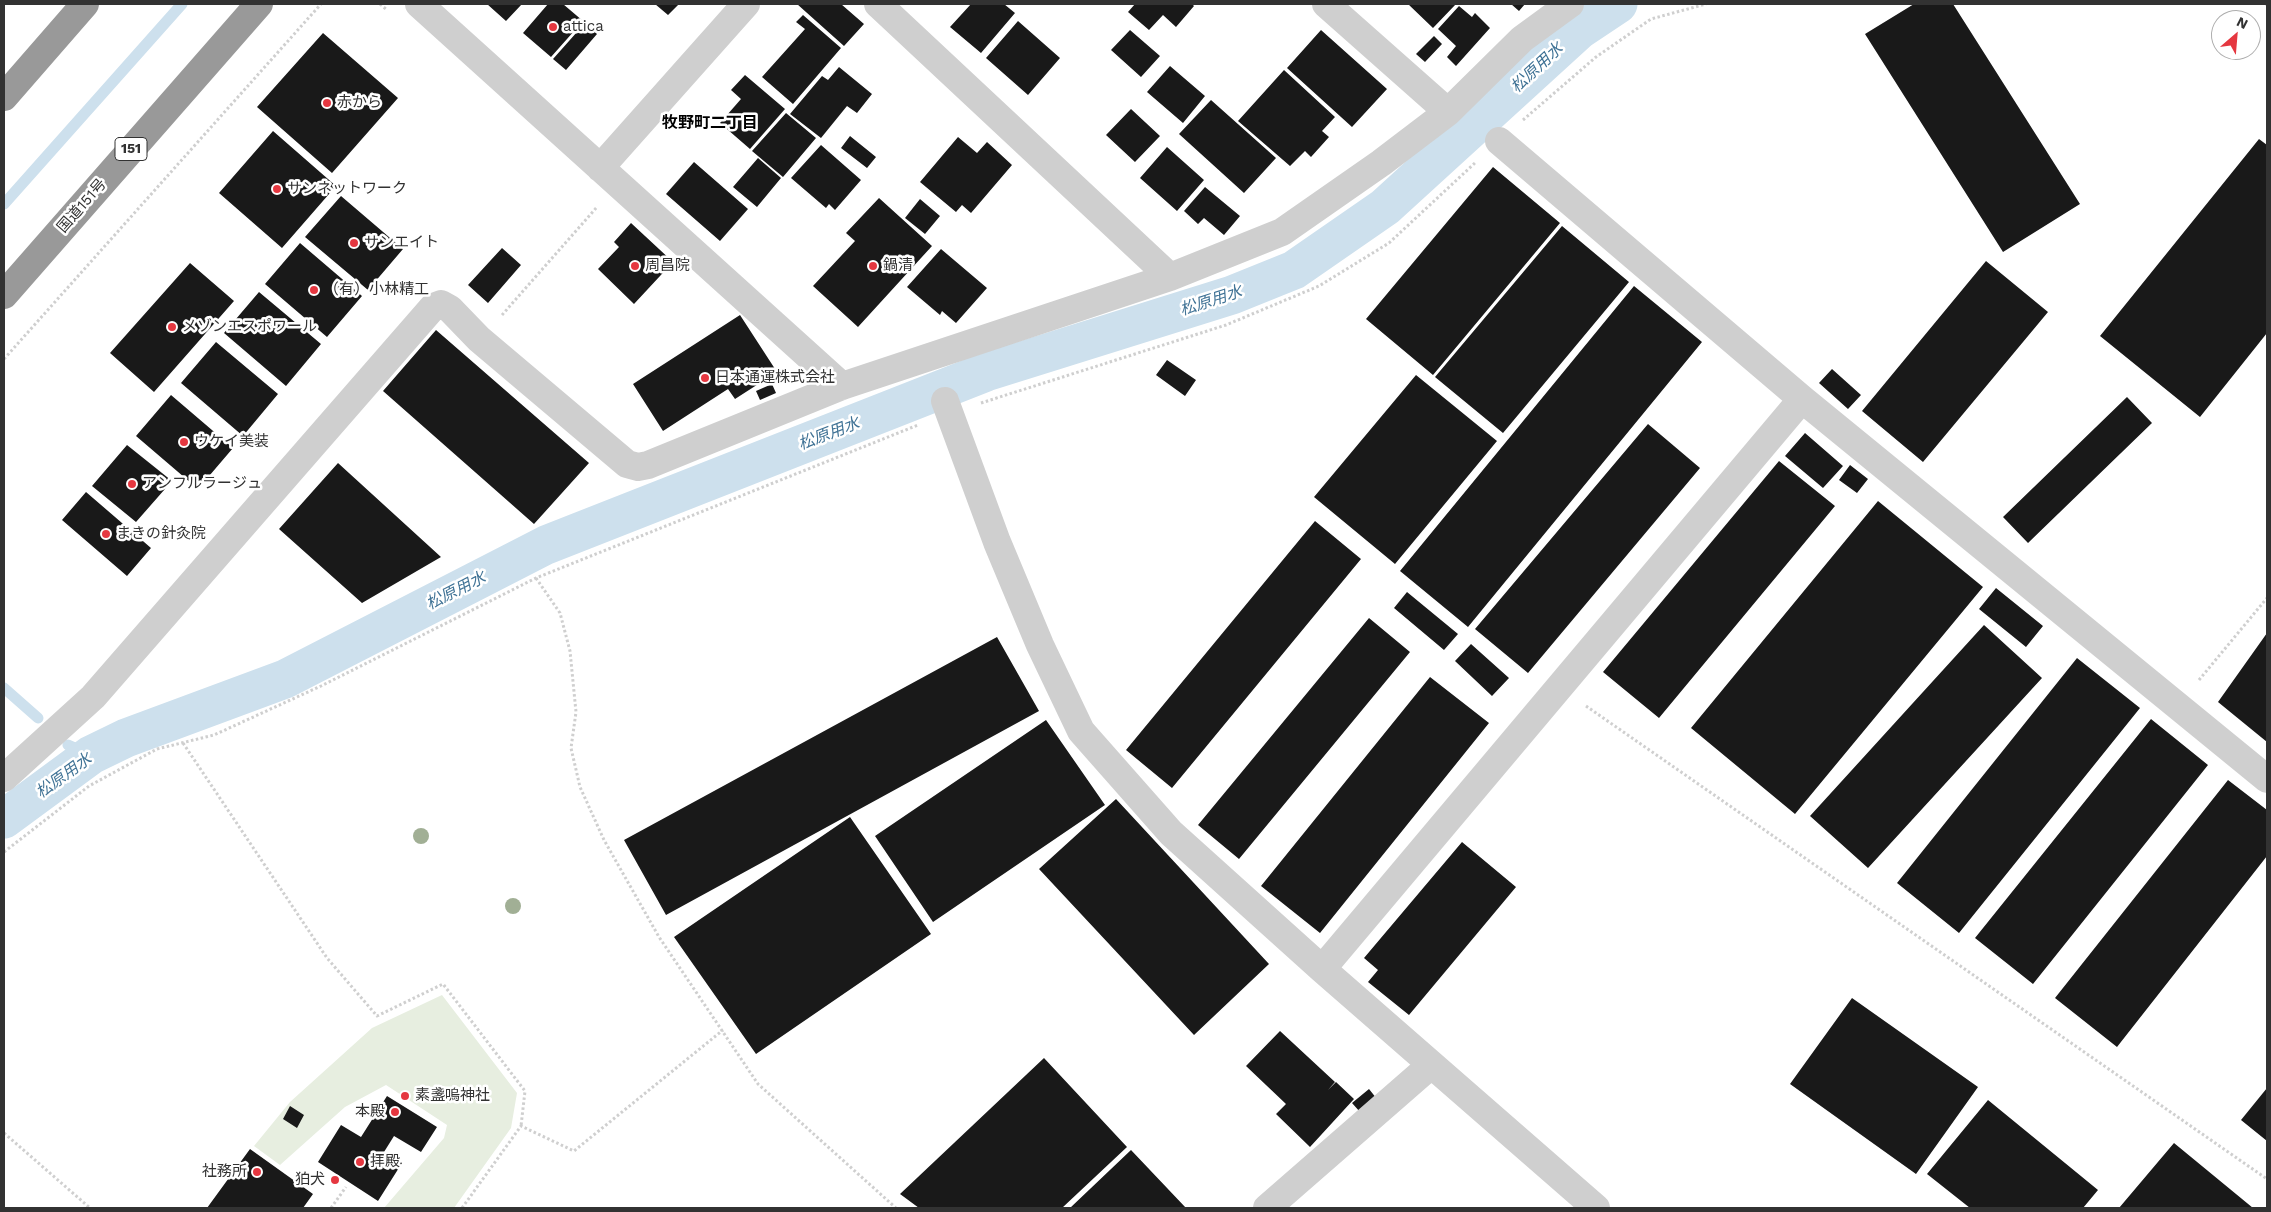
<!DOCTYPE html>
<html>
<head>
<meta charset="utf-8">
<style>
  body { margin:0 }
  #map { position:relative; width:2271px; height:1212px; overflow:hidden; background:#fff; font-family:"Work Sans",sans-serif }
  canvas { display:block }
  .frame { position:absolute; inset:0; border:5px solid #323232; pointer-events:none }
  .north { position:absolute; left:2211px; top:10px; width:50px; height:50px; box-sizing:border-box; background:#fff; border:1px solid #adadad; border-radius:50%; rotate:27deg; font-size:14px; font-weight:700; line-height:20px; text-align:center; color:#323232 }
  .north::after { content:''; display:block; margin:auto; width:18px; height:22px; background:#e53740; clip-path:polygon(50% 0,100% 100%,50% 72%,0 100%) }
</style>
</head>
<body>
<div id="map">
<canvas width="2271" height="1212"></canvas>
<div class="frame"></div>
<div class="north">N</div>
</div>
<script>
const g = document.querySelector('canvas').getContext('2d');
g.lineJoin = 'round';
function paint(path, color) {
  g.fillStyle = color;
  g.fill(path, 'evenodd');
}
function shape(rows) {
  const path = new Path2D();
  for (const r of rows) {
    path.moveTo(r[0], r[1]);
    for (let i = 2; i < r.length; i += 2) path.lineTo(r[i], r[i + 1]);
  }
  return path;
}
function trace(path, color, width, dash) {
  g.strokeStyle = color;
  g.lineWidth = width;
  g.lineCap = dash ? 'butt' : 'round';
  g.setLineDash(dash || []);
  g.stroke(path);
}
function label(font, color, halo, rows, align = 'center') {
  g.font = font + ' "Work Sans","Noto Sans JP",sans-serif';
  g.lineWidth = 5;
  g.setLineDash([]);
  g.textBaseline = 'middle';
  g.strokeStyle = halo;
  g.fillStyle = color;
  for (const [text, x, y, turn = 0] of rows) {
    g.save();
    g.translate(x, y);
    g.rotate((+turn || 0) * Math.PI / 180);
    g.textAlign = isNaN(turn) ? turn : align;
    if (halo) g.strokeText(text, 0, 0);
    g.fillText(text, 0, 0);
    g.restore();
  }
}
const green = shape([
  [442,995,517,1093,511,1128,454,1208,384,1208,444,1138,447,1125,386,1085,345,1107,280,1165,254,1146,290,1102,372,1028]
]);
const stream = shape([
  [4,204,182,4],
  [4,688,38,718],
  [68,745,91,755]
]);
const canal = shape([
  [4,819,91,755,126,738,285,679,546,545,986,372,1232,295,1294,270,1385,207,1579,30,1618,4]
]);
const building = shape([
  [487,4,522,4,506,21],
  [548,4,563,4,583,21,551,57,523,33],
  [655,4,679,4,668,15],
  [797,4,841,4,864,24,844,46],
  [971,4,1004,4,1015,13,981,53,950,27],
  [1135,4,1192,4,1194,6,1176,27,1163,15,1149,30,1128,12],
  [1408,4,1456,4,1433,28],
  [1511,4,1525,4,1519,11],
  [1914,4,1953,4,2080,204,2003,252,1865,34],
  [1459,6,1472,17,1475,13,1490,28,1456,66,1447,57,1456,46,1438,29],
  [803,15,841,48,793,104,762,77,805,29,796,22],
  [1018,21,1060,58,1028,95,986,58],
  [585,23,597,34,566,70,553,59],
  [1130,30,1160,56,1141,77,1111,50],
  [1321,30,1387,89,1352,127,1287,68],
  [323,33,398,98,332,173,257,107],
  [1434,36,1442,44,1425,62,1416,54],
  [1170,66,1205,96,1183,123,1147,92],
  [839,67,872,94,857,113,847,106,821,138,790,114,822,76,828,80],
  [1284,70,1335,117,1322,131,1329,137,1311,157,1305,151,1290,166,1238,121],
  [745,75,785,109,750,149,720,123,741,99,731,90],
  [1211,100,1276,158,1244,193,1179,134],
  [1131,109,1160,136,1135,162,1106,135],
  [786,113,816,138,783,177,752,151],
  [273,131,336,186,282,248,219,193],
  [850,136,876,157,867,168,841,148],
  [958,137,977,153,987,142,1012,165,971,213,962,205,956,212,920,182],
  [2259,139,2267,145,2267,333,2200,417,2100,336],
  [821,145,861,180,835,210,829,204,826,208,791,178],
  [1167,147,1204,180,1177,211,1140,178],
  [758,158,781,178,757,207,733,187],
  [694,162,748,209,720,241,666,194],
  [1493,167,1560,223,1433,375,1366,319],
  [1205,187,1240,216,1224,235,1204,218,1198,224,1184,211],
  [341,196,403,249,368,290,305,237],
  [879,198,932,246,858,327,813,286,855,241,846,233],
  [920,199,940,216,925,234,905,218],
  [631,223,673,262,634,304,598,269,619,247,614,242],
  [1562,226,1629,282,1503,433,1435,377],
  [300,243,362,296,327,337,265,284],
  [502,248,521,265,488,303,468,285],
  [941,249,987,288,956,323,942,311,940,315,907,287],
  [1986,261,2048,312,1923,462,1862,411],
  [190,263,234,301,154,392,110,353],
  [1634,286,1702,342,1468,627,1400,571],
  [259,292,321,344,286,386,224,333],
  [740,315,777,372,735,399,728,389,663,431,633,384],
  [436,330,589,463,534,524,383,391],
  [216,342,278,394,243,436,181,383],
  [1167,360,1196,380,1185,396,1156,375],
  [1832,369,1861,395,1848,409,1819,383],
  [1416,375,1497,441,1395,564,1314,497],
  [772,384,776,393,760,400,756,391],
  [171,395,233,448,198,489,136,436],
  [2127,397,2152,423,2028,543,2003,517],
  [1648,424,1700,468,1528,673,1475,629],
  [1805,433,1843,466,1823,488,1785,456],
  [127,445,172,481,136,522,92,486],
  [1779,461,1835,506,1659,718,1603,672],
  [338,463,441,557,362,603,279,529],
  [1850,465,1868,479,1857,493,1839,480],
  [86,492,151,548,127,576,62,520],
  [1878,501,1983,587,1795,814,1691,728],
  [1315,521,1361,559,1172,788,1126,750],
  [1996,588,2043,626,2026,647,1979,609],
  [1407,592,1458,634,1444,650,1394,608],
  [1369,618,1410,652,1239,859,1198,825],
  [1984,625,2042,678,1868,868,1810,816],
  [2267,633,2267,742,2218,702],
  [997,637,1039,711,666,915,624,840],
  [1471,644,1509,678,1492,696,1455,661],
  [2077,658,2140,708,1959,933,1897,883],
  [1430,677,1489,723,1320,933,1261,886],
  [2151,719,2208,765,2033,984,1975,938],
  [1046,720,1105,805,933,922,875,836],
  [2228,780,2267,810,2267,856,2117,1047,2055,998],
  [1116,799,1269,964,1194,1035,1039,869],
  [850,817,931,934,756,1054,674,937],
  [1462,842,1516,887,1409,1015,1368,982,1378,970,1364,958],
  [1852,998,1978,1087,1916,1174,1790,1084],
  [1280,1031,1335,1082,1328,1090,1336,1082,1354,1099,1310,1147,1276,1114,1286,1104,1246,1066],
  [1044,1058,1127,1147,1062,1208,919,1208,900,1194],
  [2267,1088,2267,1141,2241,1120],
  [1369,1089,1377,1099,1360,1112,1352,1103],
  [387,1096,437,1127,421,1152,394,1136,384,1152,402,1163,378,1201,318,1162,341,1125,361,1137],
  [1988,1100,2098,1190,2083,1208,1970,1208,1927,1174],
  [290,1106,304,1115,297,1128,283,1119],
  [2174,1143,2253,1208,2119,1208],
  [250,1149,313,1194,303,1208,207,1208],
  [1131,1150,1186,1208,1070,1208]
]);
const path = shape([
  [380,4,387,10],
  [2266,4,2267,5],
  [1523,120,1596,57,1651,19,1706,4],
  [502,315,597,207],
  [4,359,321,4],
  [981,403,1226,325,1319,286,1389,243,1476,162],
  [536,578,560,613,570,651,576,712,571,748,580,787,604,840,659,937,758,1084,896,1208],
  [2199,680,2267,598],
  [1586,706,2267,1179],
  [183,743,327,958,377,1016,443,984,525,1091,521,1126],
  [4,852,89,786,157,749,214,735,321,686,536,578,918,425],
  [4,1133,90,1208],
  [331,1208,346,1187],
  [462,1208,521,1126,574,1151,723,1030]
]);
const street = shape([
  [419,4,842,386],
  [878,4,1170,277],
  [1326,4,1448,112],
  [1499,141,1802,399,2267,779],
  [600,168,746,4],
  [945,401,997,542,1040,645,1081,731,1171,833,1322,969,1596,1208],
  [4,778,93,697,433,307,441,304,450,309,479,339,627,464,638,467,648,465,842,386,1170,277,1282,232,1381,163,1448,112,1522,39,1570,4],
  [1322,969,1802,399],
  [1267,1208,1431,1065]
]);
const highway = shape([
  [4,97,85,4],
  [4,295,259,4]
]);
const trees = [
  [421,836],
  [513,906]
];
const markers = [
  [553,27,5,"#e53740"],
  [327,103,5,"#e53740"],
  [277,189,5,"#e53740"],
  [354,243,5,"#e53740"],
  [635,266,5,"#e53740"],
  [873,266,5,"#e53740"],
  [314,290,5,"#e53740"],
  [172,327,5,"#e53740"],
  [705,378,5,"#e53740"],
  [184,442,5,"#e53740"],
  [132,484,5,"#e53740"],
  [106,534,5,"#e53740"],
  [405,1096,5,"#e53740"],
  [395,1112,5,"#e53740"],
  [360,1162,5,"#e53740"],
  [257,1172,5,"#e53740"],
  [335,1180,5,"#e53740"]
];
const shields = [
  [131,149,32]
];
const shieldNames = [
  ["151",131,149]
];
const poiNames = [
  ["attica",563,27],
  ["赤から",337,103],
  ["サンネットワーク",287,189],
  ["サンエイト",364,243],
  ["周昌院",645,266],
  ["鍋清",883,266],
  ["（有）小林精工",324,290],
  ["メゾンエスポワール",182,327],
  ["日本通運株式会社",715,378],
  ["ウケイ美装",194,442],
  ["アンフルラージュ",142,484],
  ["まきの針灸院",116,534],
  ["素盞嗚神社",415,1096],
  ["本殿",385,1112,"right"],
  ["拝殿",370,1162],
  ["社務所",247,1172,"right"],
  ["狛犬",325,1180,"right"]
];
const streetNames = [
  ["国道151号",82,206,-49]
];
const waterNames = [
  ["松原用水",1537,68,-43],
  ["松原用水",1211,301,-18],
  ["松原用水",829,434,-21],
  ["松原用水",456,591,-27],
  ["松原用水",64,776,-36]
];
const neighbourhoodNames = [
  ["牧野町二丁目",710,123]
];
paint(green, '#e7eee0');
trace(stream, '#cde0ed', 11);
trace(canal, '#cde0ed', 39);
paint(building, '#191919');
trace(path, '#cfcfcf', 3, [2.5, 2.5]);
trace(street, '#cfcfcf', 28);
trace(highway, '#999', 28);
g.fillStyle = '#a1af95';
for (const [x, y] of trees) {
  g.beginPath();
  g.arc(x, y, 8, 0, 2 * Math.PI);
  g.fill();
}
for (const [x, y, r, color] of markers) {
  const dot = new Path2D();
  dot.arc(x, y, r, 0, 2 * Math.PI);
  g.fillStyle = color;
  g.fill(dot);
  trace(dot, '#fff', 2);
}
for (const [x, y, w] of shields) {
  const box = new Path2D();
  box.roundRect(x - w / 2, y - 11.5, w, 23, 4);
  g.fillStyle = '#fff';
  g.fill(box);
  trace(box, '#323232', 1);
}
label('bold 14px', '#323232', null, shieldNames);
label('15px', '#323232', '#fff', poiNames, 'left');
label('15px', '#323232', '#fff', streetNames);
label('italic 16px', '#3f7295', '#fff', waterNames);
label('bold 16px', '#000', '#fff', neighbourhoodNames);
</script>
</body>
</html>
